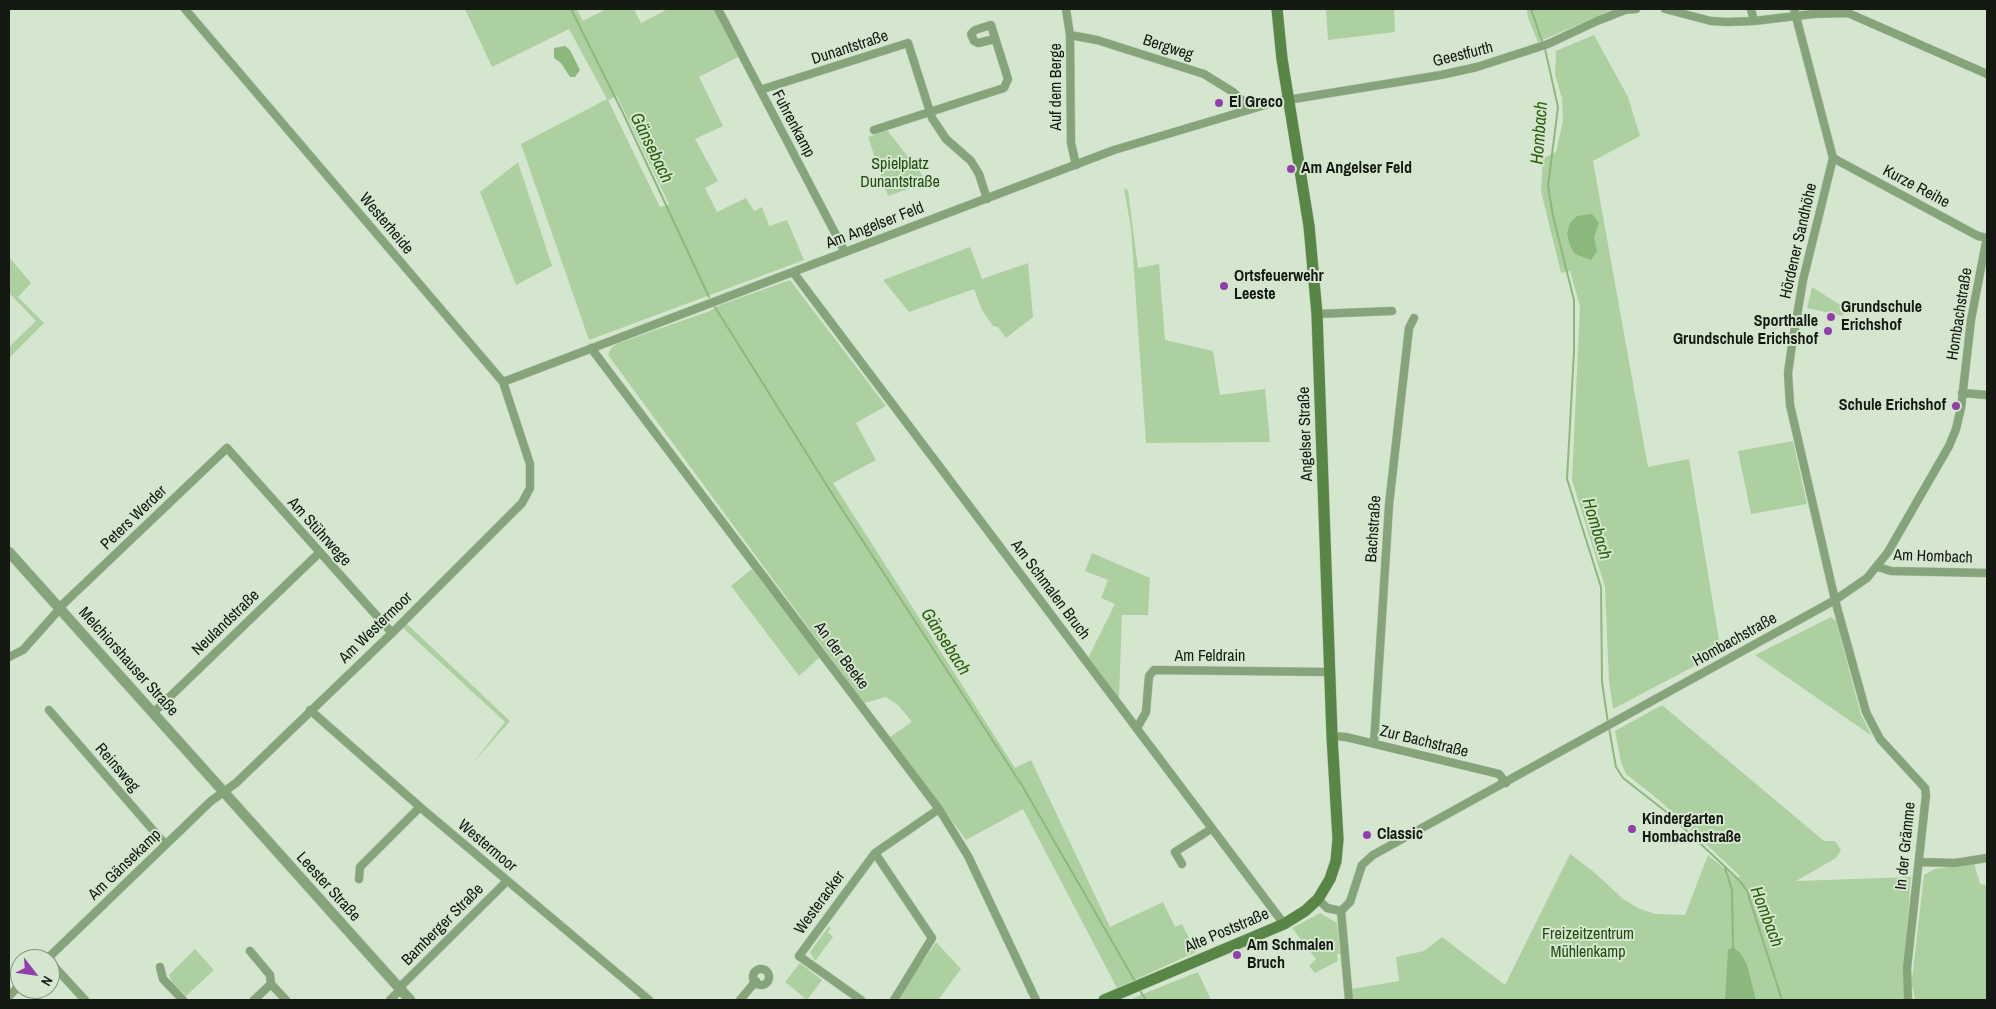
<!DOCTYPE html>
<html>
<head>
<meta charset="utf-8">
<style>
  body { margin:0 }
  #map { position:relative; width:1996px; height:1009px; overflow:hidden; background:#d5e6cf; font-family:"Archivo Narrow",sans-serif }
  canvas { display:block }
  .frame { position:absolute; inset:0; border:10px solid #141a12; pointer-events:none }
  .north { position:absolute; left:10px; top:949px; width:50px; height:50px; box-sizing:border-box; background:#d5e6cf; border:1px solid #889483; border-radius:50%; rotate:120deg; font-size:14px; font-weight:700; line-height:20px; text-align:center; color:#141a12 }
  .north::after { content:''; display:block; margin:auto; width:18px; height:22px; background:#933eac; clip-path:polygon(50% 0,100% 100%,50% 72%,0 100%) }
</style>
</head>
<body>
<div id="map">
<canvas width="1996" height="1009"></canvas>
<div class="frame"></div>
<div class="north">N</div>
</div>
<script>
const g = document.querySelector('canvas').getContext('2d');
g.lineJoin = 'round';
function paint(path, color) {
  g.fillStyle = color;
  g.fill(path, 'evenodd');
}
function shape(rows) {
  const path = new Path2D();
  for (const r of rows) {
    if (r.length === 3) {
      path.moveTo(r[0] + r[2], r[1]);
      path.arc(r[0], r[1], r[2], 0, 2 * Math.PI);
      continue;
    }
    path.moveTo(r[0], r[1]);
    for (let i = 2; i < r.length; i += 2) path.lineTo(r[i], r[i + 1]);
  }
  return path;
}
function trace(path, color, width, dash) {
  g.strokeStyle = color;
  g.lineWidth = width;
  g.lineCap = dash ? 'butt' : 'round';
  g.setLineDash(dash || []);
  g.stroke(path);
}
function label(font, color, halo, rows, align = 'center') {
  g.font = font + ' "Archivo Narrow",sans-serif';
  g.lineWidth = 4;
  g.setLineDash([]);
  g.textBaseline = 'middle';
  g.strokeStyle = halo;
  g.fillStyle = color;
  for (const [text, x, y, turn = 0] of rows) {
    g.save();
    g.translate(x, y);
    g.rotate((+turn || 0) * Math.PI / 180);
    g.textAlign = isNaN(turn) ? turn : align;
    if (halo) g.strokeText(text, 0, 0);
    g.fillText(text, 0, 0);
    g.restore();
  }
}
const green = shape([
  [465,9,577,9,583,21,606,9,634,9,641,23,668,9,714,9,740,56,699,77,723,126,695,139,718,181,705,188,717,212,746,198,754,211,762,207,769,226,787,220,804,260,589,340,521,144,607,99,569,29,492,67],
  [617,96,669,204,668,205,660,207,608,100],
  [1326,9,1394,9,1395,32,1328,40],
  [1527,9,1614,9,1538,42,1528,18],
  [1594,35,1628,97,1640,136,1593,161,1648,467,1689,459,1721,652,1613,709,1609,681,1605,587,1572,480,1580,306,1570,271,1561,273,1541,191,1543,158,1556,152,1563,121,1562,98,1555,75,1556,51],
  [887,130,928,182,888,196,868,137],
  [518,162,552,266,516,285,480,192],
  [1124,188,1128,190,1138,268,1159,264,1165,340,1213,351,1220,395,1265,389,1270,442,1146,443,1131,229],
  [970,247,982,279,1028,263,1033,317,1006,338,998,327,993,326,982,310,974,289,909,312,883,280],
  [9,257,31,283,18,297,44,323,9,358,9,347,36,321,9,293],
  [790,280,886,406,856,423,876,460,833,483,1015,768,1031,760,1110,927,1163,902,1175,927,1182,924,1196,952,1117,988,1023,809,966,840,890,737,912,722,899,706,886,697,864,703,608,355,612,347,619,343,710,311,720,305],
  [1812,287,1845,308,1843,316,1807,308],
  [1793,441,1807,504,1751,514,1738,451],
  [1092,553,1150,578,1148,615,1122,615,1119,699,1088,658,1115,604,1101,598,1108,580,1085,571],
  [752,569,820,657,799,676,731,586],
  [1831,617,1836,621,1861,715,1872,736,1755,655],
  [407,624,510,721,473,763,505,722,402,627],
  [1662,705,1824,841,1835,841,1841,850,1836,858,1796,881,1911,877,1904,966,1905,1000,1352,1000,1352,989,1399,981,1396,957,1424,951,1442,937,1505,985,1570,854,1594,872,1623,899,1640,909,1656,914,1685,915,1708,855,1738,880,1740,876,1659,800,1626,774,1621,762,1615,731],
  [1974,863,1980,884,1987,885,1987,1000,1915,1000,1913,988,1911,988,1924,875,1935,869],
  [1320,913,1337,923,1340,954,1337,954,1338,961,1315,973,1309,966,1316,959,1292,928],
  [829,926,831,928,828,932,833,937,815,961,810,952],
  [936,942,961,969,938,1000,897,1000],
  [195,949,214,970,186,996,172,982,169,975],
  [800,963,822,980,807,1000,785,982],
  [1198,972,1211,1000,1134,1000,1133,998]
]);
const water = shape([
  [565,46,570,50,580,70,575,77,570,77,561,63,554,58,554,48],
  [1592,214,1599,223,1594,237,1597,251,1591,260,1575,254,1570,246,1567,233,1570,223,1577,216],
  [1733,947,1741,954,1747,965,1756,1000,1725,1000,1728,950]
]);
const stream = shape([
  [571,9,623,113,709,297],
  [1531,9,1543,44],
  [1545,49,1558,107,1548,186,1553,216,1574,300,1574,351,1567,479,1601,587,1602,682,1608,723],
  [713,304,836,500,1023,787,1136,983],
  [1609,728,1616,767,1623,778,1669,814,1739,880,1747,891,1782,1000],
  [1725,868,1732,890,1733,947],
  [1139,989,1146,1000]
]);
const minor = shape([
  [718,9,845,252],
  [1066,9,1070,35,1071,143,1076,165],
  [1665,9,1711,21,1727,22,1754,21,1813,14,1848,13,1987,74],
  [1751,9,1754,21],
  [1794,9,1833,158,1803,280,1792,345,1788,373,1790,405,1835,600,1866,712,1880,739,1925,788,1926,795,1907,968,1908,1000],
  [1070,35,1097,40,1204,74,1233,92,1245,103,1247,109],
  [760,90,908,43,932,118,946,139,971,161,979,174,987,199],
  [874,130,1004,88,1008,79,991,25,975,30,971,34,974,41,978,43,995,39],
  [1833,158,1978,236,1987,238],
  [793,272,1284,924],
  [1317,314,1392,311],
  [591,348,939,809,968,856,1036,1000],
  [503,382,1114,150,1275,102,1441,75,1477,67,1548,44,1597,21,1625,10,1636,9],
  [1962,393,1987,395],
  [1878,567,1891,571,1987,573],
  [59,608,227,448,392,633],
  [9,657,23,650,56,613,63,611],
  [49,710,165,844],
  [310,710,420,807,649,1000],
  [153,713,319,553],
  [1137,728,1146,712,1149,676,1154,670,1329,672],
  [1332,736,1346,737,1499,774,1506,783],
  [1374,743,1389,505,1409,328,1414,318],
  [875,853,932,938,894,1000],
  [1919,862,1955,863,1987,858],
  [1182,864,1175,852,1211,829],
  [359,879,360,867,420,807],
  [1318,899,1327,908,1341,911,1350,902,1362,865,1373,855,1835,600,1867,578,1888,552,1949,446,1956,429,1961,408,1971,320,1987,237],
  [1341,911,1349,1000],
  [250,951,270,975,271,984],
  [47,959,211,801,236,783,392,633,522,503,530,488,530,464,503,382,185,9],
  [50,962,85,1000],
  [160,967,163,979,183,1000],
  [761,977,8],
  [399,988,507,881],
  [9,996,20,985],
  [254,1000,271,984,286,1000],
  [390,1000,400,990],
  [740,1000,756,981],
  [861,1000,799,956,875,853,939,809]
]);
const tertiary = shape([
  [9,552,410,1000]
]);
const secondary = shape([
  [1104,1000,1284,924,1305,911,1318,899,1330,879,1336,861,1338,839,1332,736,1317,314,1309,226,1282,59,1277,9]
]);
const markers = [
  [1219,103,5,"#933eac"],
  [1291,169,5,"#933eac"],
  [1224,286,5,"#933eac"],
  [1831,317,5,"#933eac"],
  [1828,331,5,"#933eac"],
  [1956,406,5,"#933eac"],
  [1632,829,5,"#933eac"],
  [1367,835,5,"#933eac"],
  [1237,955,5,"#933eac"]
];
const streetNames = [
  ["Dunantstraße",850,48,-18],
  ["Bergweg",1168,48,18],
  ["Geestfurth",1463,55,-14],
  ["Auf dem Berge",1057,87,-90],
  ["Fuhrenkamp",793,124,62],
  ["Kurze Reihe",1916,187,28],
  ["Westerheide",386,224,50],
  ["Am Angelser Feld",875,226,-21],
  ["Hördener Sandhöhe",1799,241,-77],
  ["Hombachstraße",1960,314,-81],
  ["Angelser Straße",1306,434,-92],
  ["Peters Werder",134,518,-44],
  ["Bachstraße",1374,529,-86],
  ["Am Stührwege",319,532,48],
  ["Am Hombach",1933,557,2],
  ["Am Schmalen Bruch",1050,590,53],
  ["Neulandstraße",226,623,-44],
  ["Am Westermoor",376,628,-44],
  ["Hombachstraße",1735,640,-29],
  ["An der Beeke",841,656,53],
  ["Am Feldrain",1210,657],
  ["Melchiorshauser Straße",128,662,48],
  ["Zur Bachstraße",1424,742,14],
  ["Reinsweg",117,768,49],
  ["Westermoor",487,846,40],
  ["In der Grämme",1906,846,-84],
  ["Am Gänsekamp",125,865,-44],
  ["Leester Straße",328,887,48],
  ["Westeracker",820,903,-54],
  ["Bamberger Straße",443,925,-45],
  ["Alte Poststraße",1227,931,-23]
];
const poiNames = [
  ["El Greco",1229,103],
  ["Am Angelser Feld",1301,169],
  ["Ortsfeuerwehr",1234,277],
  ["Leeste",1234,295],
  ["Grundschule",1841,308],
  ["Erichshof",1841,326],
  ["Sporthalle",1818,322,"right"],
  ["Grundschule Erichshof",1818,340,"right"],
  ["Schule Erichshof",1946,406,"right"],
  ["Kindergarten",1642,820],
  ["Hombachstraße",1642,838],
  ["Classic",1377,835],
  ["Am Schmalen",1247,946],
  ["Bruch",1247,964]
];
const parkNames = [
  ["Spielplatz",900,165],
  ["Dunantstraße",900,183],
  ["Freizeitzentrum",1588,935],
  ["Mühlenkamp",1588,953]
];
const waterNames = [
  ["Hombach",1540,133,-86],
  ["Gänsebach",651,148,64],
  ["Hombach",1596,529,73],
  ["Gänsebach",945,642,57],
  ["Hombach",1766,917,69]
];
paint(green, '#add0a0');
paint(water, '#8db87d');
trace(stream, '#8db87d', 2);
trace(minor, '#b2c1ad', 9);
trace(tertiary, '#b2c1ad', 11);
trace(secondary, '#b2c1ad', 12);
trace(minor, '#85a479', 8);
trace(tertiary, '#85a479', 10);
trace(secondary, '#588646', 11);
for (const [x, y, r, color] of markers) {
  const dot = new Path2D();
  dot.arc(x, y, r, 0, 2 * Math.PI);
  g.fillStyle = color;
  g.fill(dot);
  trace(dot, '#d5e6cf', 2);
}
label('16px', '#141a12', '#d5e6cf', streetNames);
label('bold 16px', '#141a12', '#d5e6cf', poiNames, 'left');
label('16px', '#224b0e', '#d5e6cf', parkNames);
label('italic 18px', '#2b610e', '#d5e6cf', waterNames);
</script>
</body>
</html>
